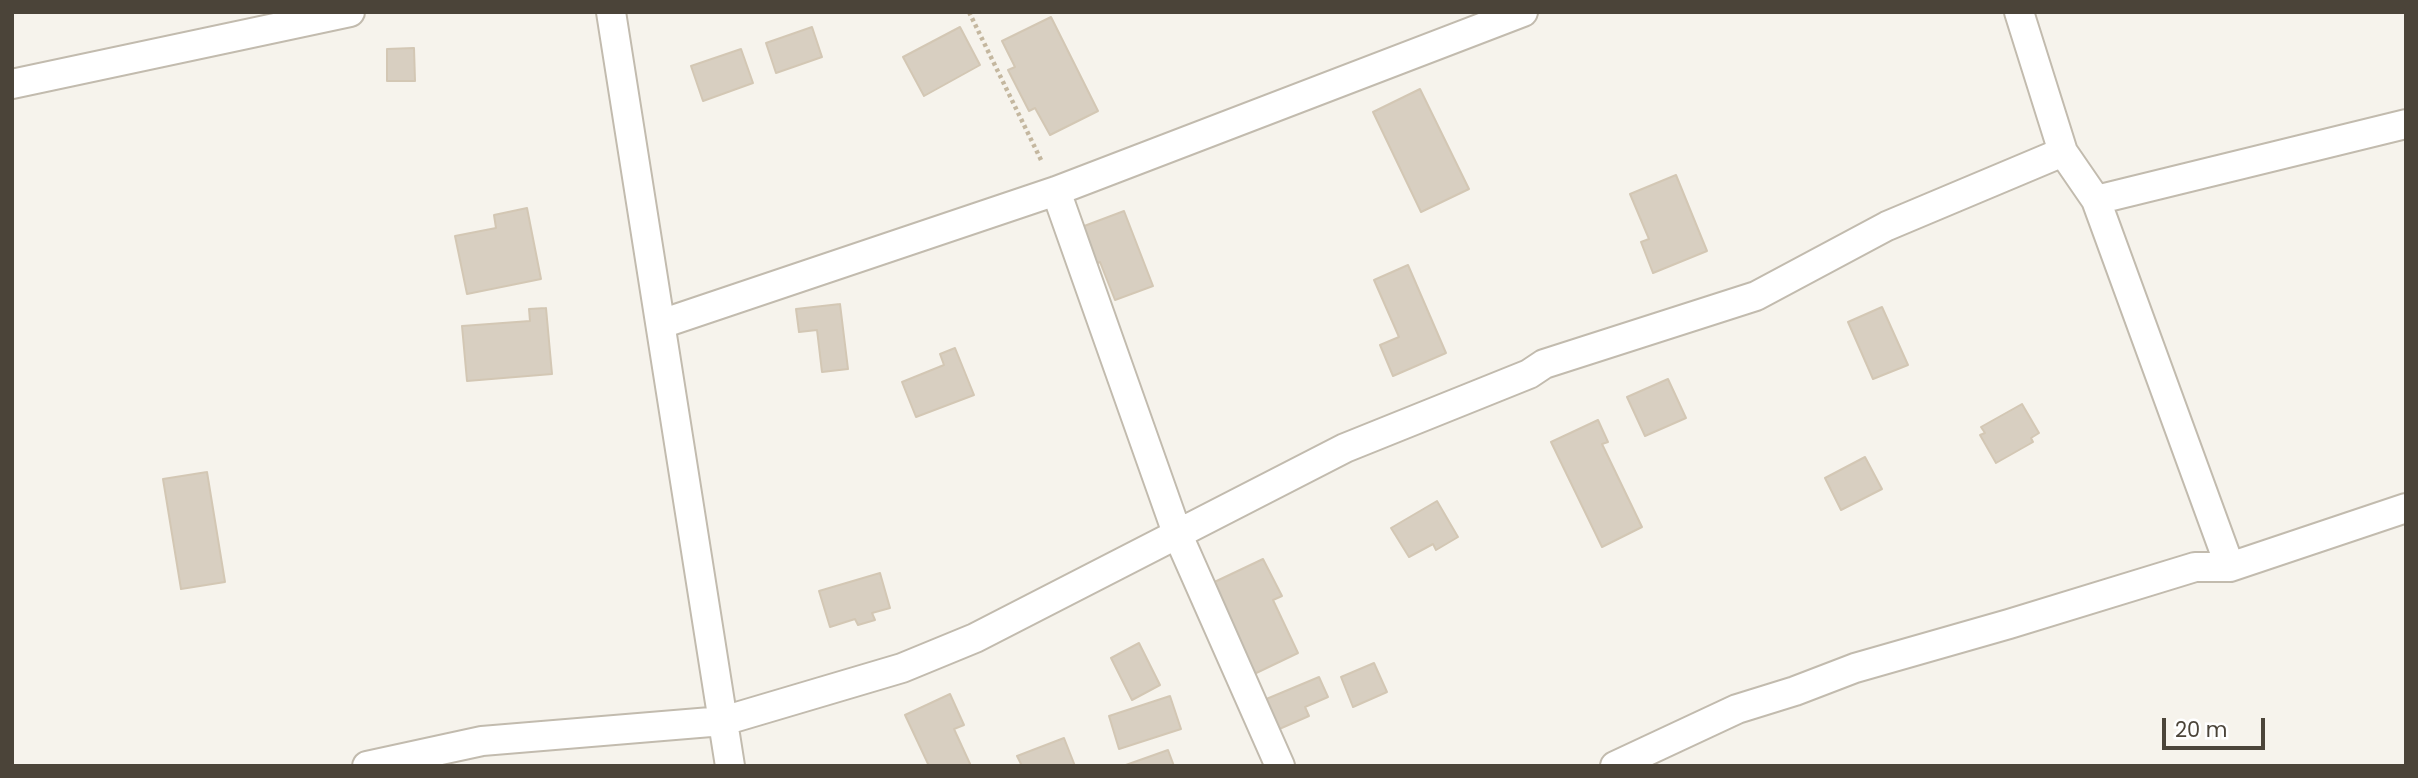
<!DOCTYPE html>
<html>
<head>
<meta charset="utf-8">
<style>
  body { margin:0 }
  #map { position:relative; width:2418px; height:778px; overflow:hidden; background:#f6f3ec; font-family:Poppins,sans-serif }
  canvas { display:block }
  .frame { position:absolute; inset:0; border:14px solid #4b4439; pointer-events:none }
  .scale { position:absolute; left:2162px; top:718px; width:103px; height:32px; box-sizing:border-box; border:4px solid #4b4439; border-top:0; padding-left:9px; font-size:21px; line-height:24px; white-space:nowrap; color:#4b4439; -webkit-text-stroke:5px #fff; paint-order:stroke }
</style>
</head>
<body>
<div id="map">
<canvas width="2418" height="778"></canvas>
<div class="frame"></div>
<div class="scale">20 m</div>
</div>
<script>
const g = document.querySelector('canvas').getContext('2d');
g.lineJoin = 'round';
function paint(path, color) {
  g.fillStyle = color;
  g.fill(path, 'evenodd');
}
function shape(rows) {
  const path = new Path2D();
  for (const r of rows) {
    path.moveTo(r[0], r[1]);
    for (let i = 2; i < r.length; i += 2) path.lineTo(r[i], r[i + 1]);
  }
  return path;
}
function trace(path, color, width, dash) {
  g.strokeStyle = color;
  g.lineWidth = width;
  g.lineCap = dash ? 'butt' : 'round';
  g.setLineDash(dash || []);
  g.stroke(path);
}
const building = shape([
  [1051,17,1098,111,1050,135,1035,108,1029,111,1008,70,1015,67,1002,41,1051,17],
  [812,27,822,57,776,73,766,43,812,27],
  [960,27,980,65,924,96,903,57,960,27],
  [414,48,415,81,387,81,387,49,414,48],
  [741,49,753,83,703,101,691,66,741,49],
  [1420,89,1469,189,1421,212,1373,112,1420,89],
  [1676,175,1707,251,1653,273,1641,242,1649,239,1630,194,1676,175],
  [527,208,541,279,467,294,455,236,496,228,494,215,527,208],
  [1124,211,1153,286,1115,300,1100,262,1086,268,1071,231,1124,211],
  [1408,265,1446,353,1393,376,1380,345,1399,337,1374,280,1408,265],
  [840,304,848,369,822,372,817,330,799,332,796,309,840,304],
  [1882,307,1908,365,1873,379,1848,322,1882,307],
  [546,308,552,374,467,381,462,326,530,321,529,309,546,308],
  [955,348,974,395,916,417,902,382,944,365,940,354,955,348],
  [1668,379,1686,418,1645,436,1627,397,1668,379],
  [2022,404,2039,433,2031,438,2033,442,1996,463,1980,435,1985,433,1981,427,2022,404],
  [1598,420,1608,442,1602,444,1642,527,1602,547,1551,442,1598,420],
  [1865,457,1882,489,1841,510,1825,478,1865,457],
  [207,472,225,582,181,589,163,479,207,472],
  [1437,501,1458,537,1436,550,1433,544,1409,557,1391,528,1437,501],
  [1263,559,1282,596,1273,600,1298,653,1250,676,1206,586,1263,559],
  [880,573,890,608,872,613,875,620,858,625,855,619,830,627,819,591,880,573],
  [1139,643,1160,685,1132,700,1111,658,1139,643],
  [1374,663,1387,692,1353,707,1341,677,1374,663],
  [1319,677,1328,697,1305,707,1309,716,1277,730,1264,700,1319,677],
  [950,694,964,725,954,729,971,766,929,766,905,715,950,694],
  [1170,696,1181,729,1119,749,1109,716,1170,696],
  [1064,738,1075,766,1022,766,1017,756,1064,738],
  [1168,750,1174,766,1123,766,1168,750]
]);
const path = shape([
  [969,12,1042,162]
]);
const minor = shape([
  [611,12,730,766],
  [2019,12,2063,152,2096,200,2230,567,2406,508],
  [12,84,350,12],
  [1056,191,1177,533,1280,766],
  [2096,200,2406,124],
  [661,324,1056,191,1523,12],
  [367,766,482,741,723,721,902,668,975,638,1345,448,1529,374,1544,364,1756,296,1887,226,2063,152],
  [1615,766,1737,709,1795,691,1855,668,2009,624,2195,567,2230,567]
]);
paint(building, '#d8cfc1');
trace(building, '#d3c7b4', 2);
trace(minor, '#c2bbae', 32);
trace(path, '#c4b79f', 4.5, [3.5, 3.5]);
trace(minor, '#fff', 28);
</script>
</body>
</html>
